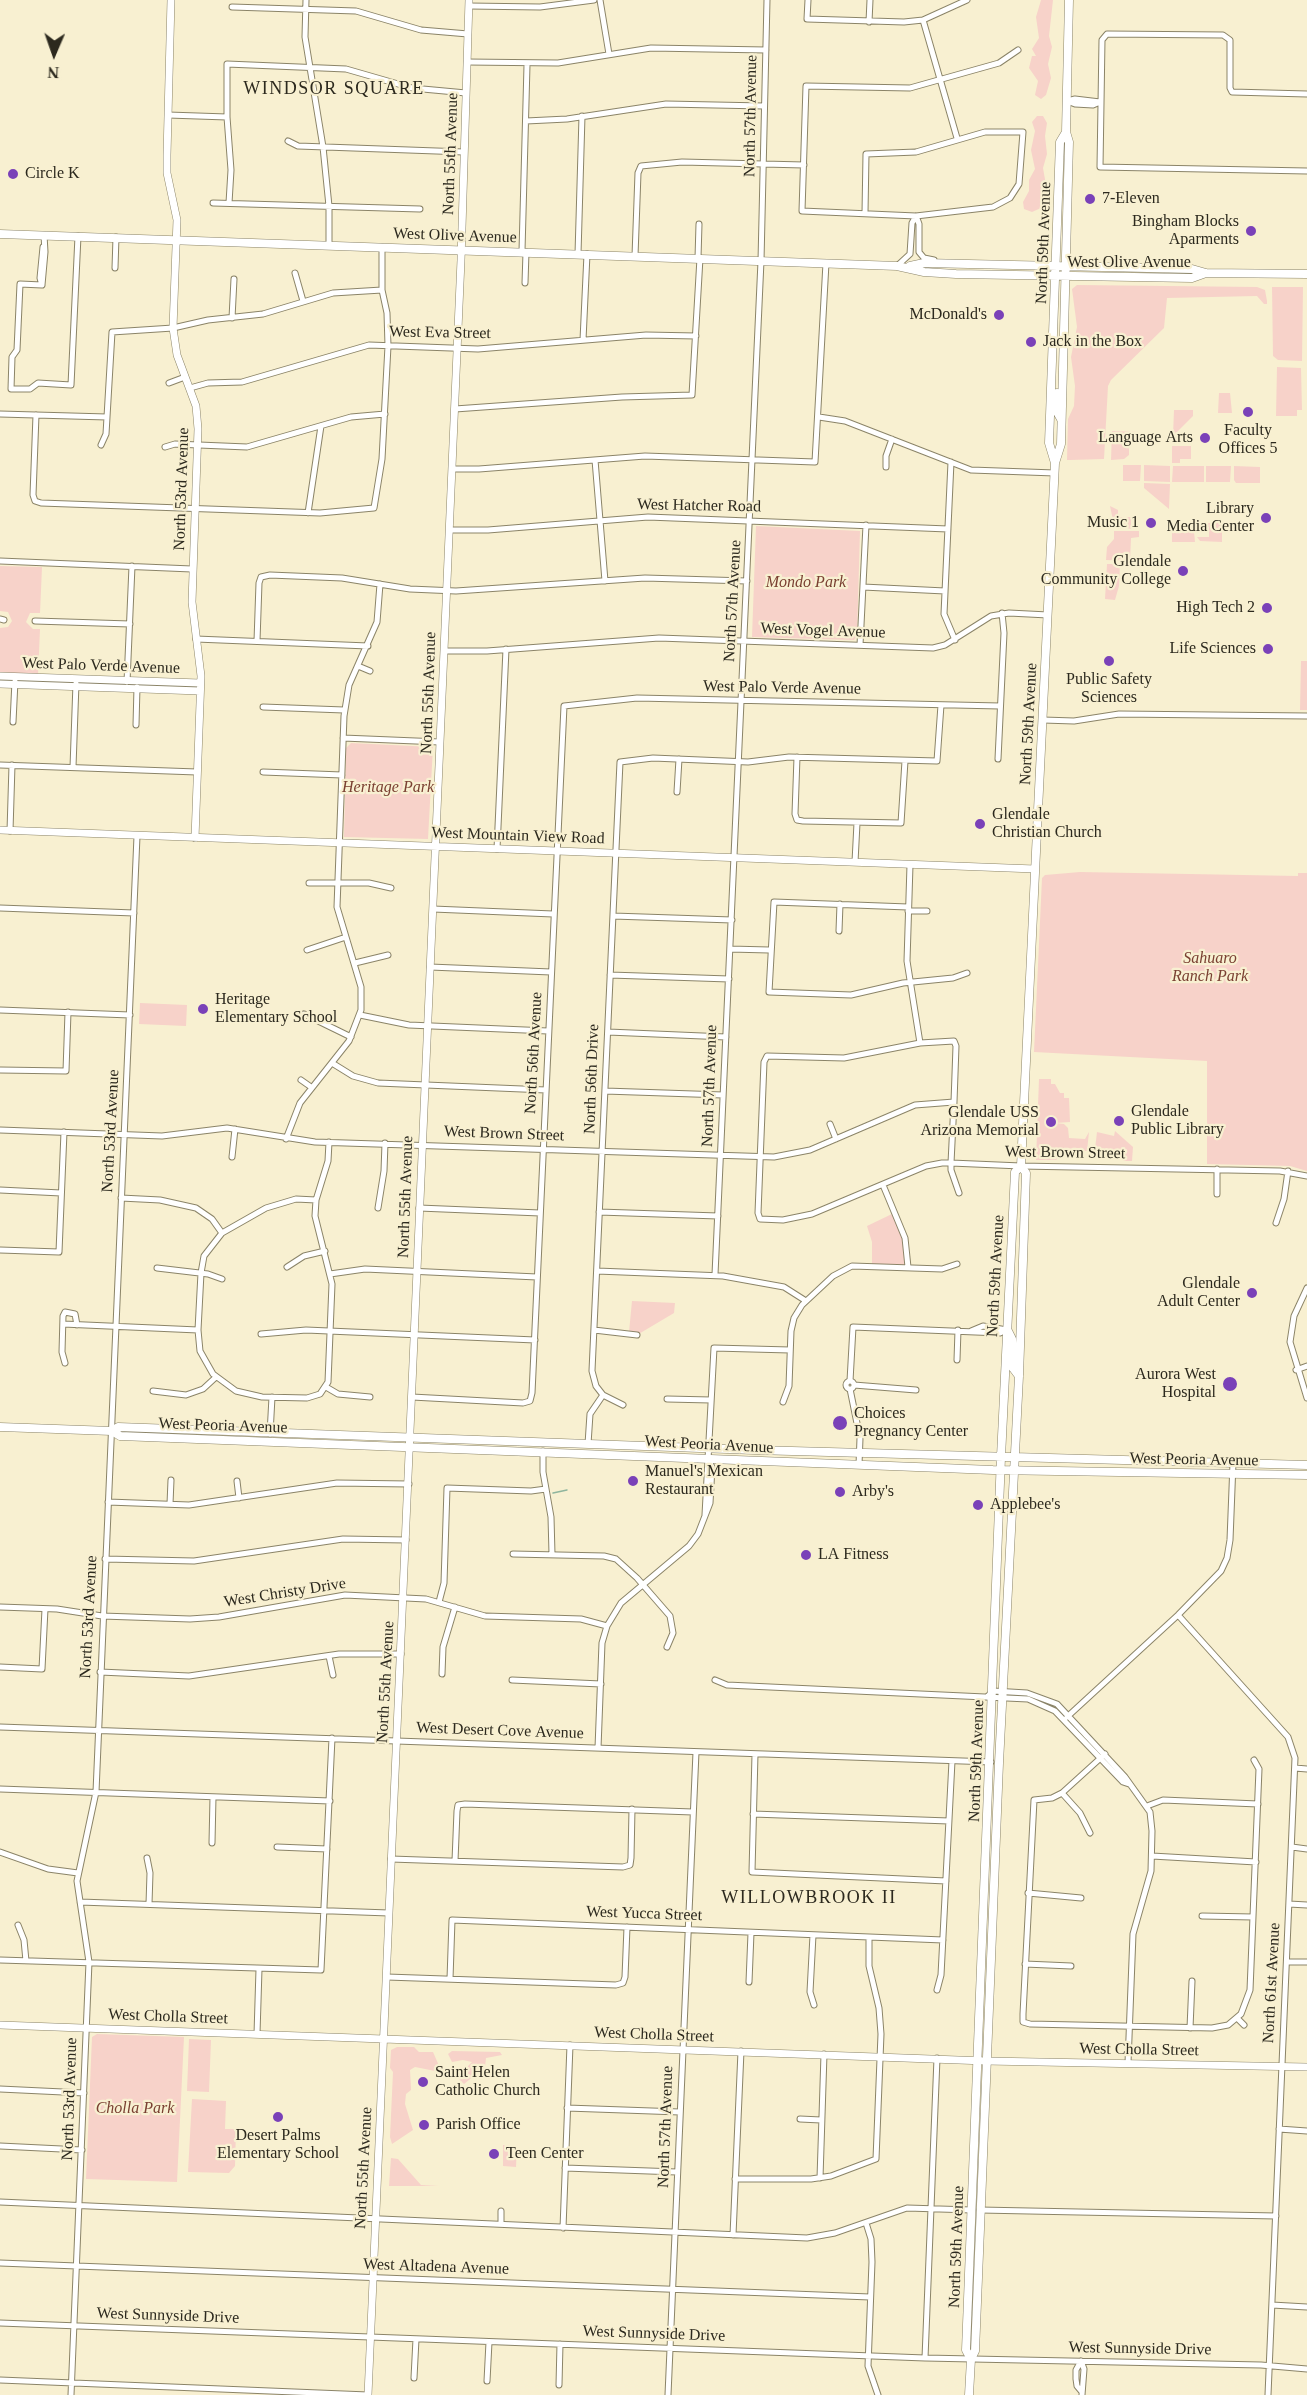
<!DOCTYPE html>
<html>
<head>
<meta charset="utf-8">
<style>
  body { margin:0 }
  #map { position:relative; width:1307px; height:2395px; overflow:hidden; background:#f8f0d1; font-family:"Times New Roman",serif }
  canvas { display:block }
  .north { position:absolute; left:24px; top:24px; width:60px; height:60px; -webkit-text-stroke:4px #f8f0d1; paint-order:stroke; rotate:182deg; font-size:16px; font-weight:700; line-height:24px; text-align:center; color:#2c291e }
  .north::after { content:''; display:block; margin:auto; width:21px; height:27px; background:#2c291e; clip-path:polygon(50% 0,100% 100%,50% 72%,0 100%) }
</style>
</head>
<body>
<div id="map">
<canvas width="1307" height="2395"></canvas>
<div class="north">N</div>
</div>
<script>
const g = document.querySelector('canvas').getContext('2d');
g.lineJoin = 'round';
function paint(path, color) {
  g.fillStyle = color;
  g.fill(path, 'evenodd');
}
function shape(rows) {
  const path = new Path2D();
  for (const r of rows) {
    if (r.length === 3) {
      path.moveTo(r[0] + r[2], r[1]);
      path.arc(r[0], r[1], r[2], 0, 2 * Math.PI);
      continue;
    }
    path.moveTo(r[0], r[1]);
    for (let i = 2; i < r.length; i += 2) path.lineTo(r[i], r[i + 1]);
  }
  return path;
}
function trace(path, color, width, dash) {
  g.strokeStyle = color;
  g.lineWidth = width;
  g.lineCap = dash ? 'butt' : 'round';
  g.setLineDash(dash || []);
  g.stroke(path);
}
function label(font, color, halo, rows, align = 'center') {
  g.font = font + ' "Times New Roman",serif';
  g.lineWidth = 4.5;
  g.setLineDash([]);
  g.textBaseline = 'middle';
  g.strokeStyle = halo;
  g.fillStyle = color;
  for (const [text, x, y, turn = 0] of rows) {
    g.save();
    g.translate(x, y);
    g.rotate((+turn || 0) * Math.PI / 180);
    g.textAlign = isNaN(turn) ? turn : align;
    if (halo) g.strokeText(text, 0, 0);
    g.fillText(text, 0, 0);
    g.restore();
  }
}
const green = shape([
  [1041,0,1053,0,1049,36,1052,47,1048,64,1051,78,1046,95,1041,99,1035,95,1038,81,1029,68,1032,56,1036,56,1032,49,1039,38,1036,17],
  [1037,116,1043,116,1047,123,1045,136,1047,154,1043,168,1046,185,1041,208,1032,212,1024,209,1023,202,1029,191,1029,180,1035,169,1031,150,1035,131,1032,122],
  [1077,285,1257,287,1265,290,1267,301,1267,304,1264,304,1257,296,1167,298,1164,328,1111,380,1108,386,1104,459,1070,460,1067,460,1068,419,1074,406,1075,386,1071,357,1077,327,1072,289],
  [1272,287,1303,287,1302,361,1278,360,1273,356],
  [1277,367,1301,368,1302,410,1297,410,1297,416,1276,416],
  [1219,393,1230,393,1232,413,1218,413],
  [1174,410,1193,410,1193,416,1173,436],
  [1112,431,1139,432,1140,437,1129,438,1129,455,1124,459,1111,460],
  [1172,446,1191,446,1191,459,1180,459,1180,463,1172,463],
  [1123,465,1141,465,1140,481,1123,481],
  [1144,465,1170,466,1170,482,1144,481],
  [1173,466,1204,466,1204,482,1172,482],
  [1206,466,1231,466,1230,482,1206,482],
  [1234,466,1260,467,1260,483,1236,483,1234,480],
  [1144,483,1170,484,1169,509,1144,488],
  [1110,506,1118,510,1118,517,1131,517,1131,529,1114,525],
  [1202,523,1222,523,1222,542,1200,541,1197,537,1209,537,1209,527,1202,527],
  [756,526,860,531,857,636,854,640,752,637],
  [1175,527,1189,527,1194,531,1195,542,1172,542,1172,530],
  [1114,531,1139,531,1139,537,1131,538,1130,561,1106,560,1107,547,1114,539],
  [1107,564,1120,564,1119,586,1115,600,1105,599],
  [0,566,42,567,40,613,30,613,26,622,33,629,40,629,38,675,0,674,0,628,8,627,12,621,8,612,0,611],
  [1301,661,1307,661,1307,710,1300,710],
  [351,743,433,747,428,839,344,837,346,748],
  [1080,872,1298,876,1298,873,1307,873,1307,1171,1290,1166,1207,1164,1207,1061,1034,1052,1042,878,1045,875],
  [140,1003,187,1005,186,1026,139,1024],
  [1039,1079,1051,1079,1051,1084,1055,1084,1060,1093,1064,1093,1064,1098,1069,1098,1070,1122,1055,1123,1064,1124,1068,1128,1069,1138,1085,1139,1089,1132,1087,1151,1066,1151,1056,1160,1036,1160],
  [1115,1131,1133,1147,1132,1161,1124,1161,1115,1152,1095,1149,1097,1132,1114,1136],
  [894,1213,905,1238,908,1267,872,1266,872,1242,867,1226],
  [632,1301,675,1303,674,1313,637,1335,629,1332],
  [97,2034,184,2037,177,2182,86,2179,92,2037],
  [189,2039,211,2040,209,2092,187,2091],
  [397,2047,414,2047,419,2052,433,2052,440,2068,435,2071,415,2067,410,2070,411,2090,406,2094,405,2104,413,2130,392,2144,390,2137,393,2072,390,2068,391,2050],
  [452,2051,500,2052,502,2055,486,2058,485,2067,464,2084,457,2077,472,2062,463,2060,452,2062,448,2054],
  [192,2099,226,2101,225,2129,236,2129,235,2166,229,2173,188,2172],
  [503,2145,517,2145,516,2167,503,2166],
  [391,2158,398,2159,421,2185,439,2186,389,2186]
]);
const stream = shape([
  [553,1493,567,1490]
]);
const minor = shape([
  [306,0,305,37,323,147,329,206,329,245],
  [600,0,609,54],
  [808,0,807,19,904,22,923,20,967,0],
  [469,6,540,7,594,0],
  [232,7,356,11,421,30,468,34],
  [923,20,957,138],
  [869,22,870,0],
  [467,62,558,63,651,48,766,50],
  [1307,94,1232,92,1230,88,1230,40,1223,35,1107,34,1102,40,1100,167,1307,171],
  [1067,101,1075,104,1093,105,1100,102],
  [1067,101,1075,99,1100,102],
  [168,115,227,117],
  [526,121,567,119,666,104,764,106],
  [288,141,298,146,464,152],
  [213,203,420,209],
  [229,203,231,170,227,117,227,64,346,69,412,88,466,93],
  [865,213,866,154,916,152,985,132,1023,132,1019,184,1010,198,993,207,916,216,802,211,806,86,910,88,999,63,1018,50],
  [916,216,919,224,919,252,924,258,934,260],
  [522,251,527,65],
  [578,254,582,116],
  [635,256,638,173,641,166,682,162,804,165],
  [698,258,699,224],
  [897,266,910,254,912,223,916,216],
  [115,268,116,237],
  [295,273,303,301],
  [525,283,526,252],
  [42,285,20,284,17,350,12,357,11,389,30,389,38,383,71,385,78,236],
  [42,285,45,252,44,235],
  [42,285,40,278,43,247],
  [232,318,234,279],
  [583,340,587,254],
  [169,383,185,377],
  [190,388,208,383,242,382,369,345,478,349,646,335,696,336],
  [455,409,622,397,692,395,700,258],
  [0,414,107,417],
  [36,415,33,495,35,501,41,503,320,513,374,508,382,459,388,346,387,313,382,290,382,247],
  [819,417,845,421,971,470,1055,473],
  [101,445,106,434,112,332,173,328,208,320,263,314,333,293,382,290],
  [165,447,175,444,247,447,351,417,385,414],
  [595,460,605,581],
  [951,462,944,614,955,640],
  [886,467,886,456,892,439],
  [452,469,479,469,645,456,815,462,826,263],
  [308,513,321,426],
  [450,530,488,530,648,517,948,529],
  [0,561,192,569],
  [863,587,945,591],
  [0,619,4,620],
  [35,621,130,624],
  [196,639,368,646],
  [257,641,259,583,261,577,270,575,342,578,410,589,456,591,645,578,747,581],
  [860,645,866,525],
  [444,651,487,651,659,638,933,648,945,645,991,616,1009,613,1048,615],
  [358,666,370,671],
  [127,682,132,566],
  [263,707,344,710],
  [1043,720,1074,721,1119,714,1307,716],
  [13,722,15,681],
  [136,725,137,687],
  [343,738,440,742],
  [797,757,795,814,797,820,803,821,901,823,905,761],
  [998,759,1004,633,1002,613],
  [0,765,197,772],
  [73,767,76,683],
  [263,772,342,775],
  [677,792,679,759],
  [10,831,12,765],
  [497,849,506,649],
  [855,862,857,823],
  [910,865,907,961,920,1043],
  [309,883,369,883,391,888],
  [908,907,774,902,769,992,851,995,903,983,953,978,967,973],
  [0,908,134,913],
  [433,909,553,914],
  [908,911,927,911],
  [613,916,732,920],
  [839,931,840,904],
  [730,949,769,950],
  [307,950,346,937],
  [355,963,388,955],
  [430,967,551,972],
  [610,975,729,979],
  [0,1010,130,1015],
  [304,1014,351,1037],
  [360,1015,409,1025,548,1031],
  [608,1032,726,1037],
  [332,1063,353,1076,378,1083,546,1090],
  [0,1070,66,1071,68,1012],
  [301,1080,311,1087],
  [605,1091,723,1095],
  [830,1124,836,1139],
  [0,1130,162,1136,227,1128,315,1142,774,1157,810,1150,915,1105,954,1102],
  [286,1139,300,1103,349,1041,361,1010,361,987,337,907,344,716,349,685,377,622,380,584],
  [232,1157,235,1129],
  [883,1185,905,1238,908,1267],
  [0,1190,61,1193],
  [959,1193,951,1170,951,1163,954,1102,956,1046,954,1041,920,1043,844,1058,767,1056,764,1062,758,1213,760,1219,783,1220,812,1214,926,1166,942,1163,951,1163,1021,1166,1280,1171,1307,1176],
  [1217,1194,1217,1169],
  [121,1198,160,1200,196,1208,212,1219,222,1233],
  [316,1200,296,1199,266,1208,222,1233,204,1256,201,1273,198,1330,200,1351,213,1374,236,1391,262,1397,307,1398,320,1394,328,1382,332,1284,315,1216,316,1200,328,1161,329,1142],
  [378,1208,384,1171,385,1143],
  [419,1208,540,1213],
  [599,1212,718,1216],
  [1276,1223,1284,1199,1288,1171],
  [0,1250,59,1252,64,1132],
  [287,1267,304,1256,325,1251],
  [157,1268,208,1274,222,1279],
  [597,1271,723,1276,784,1287,806,1301],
  [330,1274,365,1269,537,1277],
  [715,1275,761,261,767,0],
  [1307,1288,1294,1316,1290,1342,1307,1398],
  [63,1324,198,1330],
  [594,1330,637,1335],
  [971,1331,983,1326,1007,1330],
  [261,1334,306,1330,535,1340],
  [957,1360,958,1330],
  [65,1363,62,1352,63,1316,65,1312,75,1314,77,1325],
  [1296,1370,1307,1366],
  [850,1385,4],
  [850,1381,853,1327,1000,1333,1007,1330],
  [854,1385,916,1390],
  [326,1387,338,1394,370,1397],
  [850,1389,860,1438,859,1465],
  [153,1391,186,1395,203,1389,216,1377],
  [412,1397,523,1403,530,1401,532,1393,564,706,637,698,1000,706],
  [667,1399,711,1400],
  [783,1402,789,1386,791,1331,794,1318,802,1305,833,1276,852,1266,942,1269,957,1264],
  [623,1405,603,1395,596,1386,592,1371,620,762,653,758,748,762,789,757,937,761,941,705],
  [270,1434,272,1397],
  [588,1444,590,1414,603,1395],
  [543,1451,543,1472,551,1517,552,1554],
  [237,1481,239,1498],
  [108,1502,189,1505,337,1483,409,1484],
  [170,1504,171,1480],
  [705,1515,714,1348,790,1350],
  [513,1554,604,1556,616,1559,637,1578,670,1616,673,1633,667,1647],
  [105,1559,194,1561,343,1539,406,1540],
  [439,1602,444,1583,447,1488,531,1491,546,1489],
  [0,1607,57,1609,102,1616,190,1619,219,1617,345,1595,426,1599,485,1616,581,1619,607,1626],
  [1178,1615,1288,1737,1295,1758,1268,2395],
  [329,1656,333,1675],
  [0,1667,42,1669,45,1609],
  [100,1672,189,1676,339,1654,401,1654],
  [442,1674,443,1647,455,1607],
  [512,1680,601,1684],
  [715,1680,727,1685,1028,1699,1055,1711,1123,1782,1129,1784],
  [987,1697,993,1691,1027,1693,1057,1704,1125,1777,1150,1812,1152,1831,1151,1871,1133,1934,1128,2063],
  [1067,1717,1178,1615,1221,1571,1227,1558,1230,1540,1233,1463],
  [0,1727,991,1762],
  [598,1748,602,1643,607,1626,621,1603,689,1546,698,1534,710,1503,712,1467,708,1459],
  [755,1754,752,1872,946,1881],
  [1105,1754,1062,1793,1052,1798,1034,1800,1023,2014,1023,2022,1030,2024,1212,2028,1228,2025,1241,2014,1250,1990,1259,1769,1254,1760],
  [1295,1768,1307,1769],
  [0,1789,330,1801],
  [1062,1793,1080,1813,1090,1833],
  [1147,1806,1163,1800,1258,1804],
  [753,1814,949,1821],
  [212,1843,213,1797],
  [277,1847,327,1849],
  [1292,1847,1307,1849],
  [0,1852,48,1869,78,1873],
  [1152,1856,1256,1862],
  [147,1858,150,1873,149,1904],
  [391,1859,623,1867,630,1865,631,1858,632,1809],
  [455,1861,457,1811,458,1805,465,1804,693,1812],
  [1028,1893,1081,1898],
  [80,1902,389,1913],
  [1289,1904,1307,1905],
  [1202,1916,1253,1917],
  [18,1925,24,1940,26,1961],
  [813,1935,810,1992,814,2005],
  [0,1960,321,1970,332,1738],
  [1287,1962,1307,1962],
  [1025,1964,1071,1966],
  [387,1977,616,1985,623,1983,625,1977,627,1927],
  [450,1979,452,1920,943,1940],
  [749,1982,751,1933],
  [937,1990,941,1975,952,1761],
  [1237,2018,1244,2025],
  [1190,2028,1192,1981],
  [257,2034,259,1969],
  [0,2089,84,2093],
  [567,2108,680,2112],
  [800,2119,821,2120],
  [1279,2129,1307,2131],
  [0,2146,82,2150],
  [565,2168,677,2172],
  [820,2178,824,2054],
  [735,2179,811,2179,831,2176,876,2159,881,2034,879,2008,869,1966,869,1938],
  [0,2202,807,2238,835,2233,907,2208,972,2210],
  [980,2210,1276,2216],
  [866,2223,871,2239,872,2262,868,2366,878,2395],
  [501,2224,501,2211],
  [563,2228,570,2045],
  [733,2235,741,2051],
  [0,2263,870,2297],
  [1272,2305,1307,2307],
  [0,2323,925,2358,1261,2365,1307,2369],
  [925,2358,937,2058],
  [1081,2361,1084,2369,1082,2395],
  [1081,2361,1076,2370,1076,2379,1077,2386,1082,2392],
  [414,2378,416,2339],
  [0,2380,368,2395],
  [487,2381,489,2342],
  [559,2385,560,2344],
  [71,2395,89,1962,77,1881,96,1792,137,836],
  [668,2395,696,1752]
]);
const tertiary = shape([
  [171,0,167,155,167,173,177,220,173,328,177,355,196,406,198,429,192,602,201,676,195,838],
  [0,676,200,683],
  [0,684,200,691],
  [0,830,1035,869],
  [0,2025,986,2061,1307,2067],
  [368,2395,461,260,469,0]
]);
const secondary = shape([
  [0,234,897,266,924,272,956,274,1192,278,1206,273],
  [910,266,924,263,1192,269,1206,273,1307,274],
  [1057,393,1056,410,1061,419],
  [1055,463,1049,443,1060,142,1066,132],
  [1008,1331,1012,1339,1013,1368,1019,1376],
  [0,1427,112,1431,118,1427,755,1450,1307,1465],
  [112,1431,120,1436,993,1470,1307,1475],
  [971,2359,966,2350,1001,1457,1015,1172,1021,1166],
  [969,2395,971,2359,975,2351,999,1763,1019,1376,1026,1173,1021,1166,1038,810,1055,463,1061,444,1069,142,1066,132,1069,0]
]);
const markers = [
  [13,174,6,"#7a41b8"],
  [1090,199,6,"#7a41b8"],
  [1251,231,6,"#7a41b8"],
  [999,315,6,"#7a41b8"],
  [1031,342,6,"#7a41b8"],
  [1248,412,6,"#7a41b8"],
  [1205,438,6,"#7a41b8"],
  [1266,518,6,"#7a41b8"],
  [1151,523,6,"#7a41b8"],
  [1183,571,6,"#7a41b8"],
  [1267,608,6,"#7a41b8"],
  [1268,649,6,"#7a41b8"],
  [1109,661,6,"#7a41b8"],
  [980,824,6,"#7a41b8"],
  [203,1009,6,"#7a41b8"],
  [1119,1121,6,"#7a41b8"],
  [1051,1122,6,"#7a41b8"],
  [1252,1293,6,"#7a41b8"],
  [1230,1384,8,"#7a41b8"],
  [840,1423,8,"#7a41b8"],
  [633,1481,6,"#7a41b8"],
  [840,1492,6,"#7a41b8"],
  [978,1505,6,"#7a41b8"],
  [806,1555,6,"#7a41b8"],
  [423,2082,6,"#7a41b8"],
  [278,2117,6,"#7a41b8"],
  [424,2125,6,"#7a41b8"],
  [494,2154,6,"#7a41b8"]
];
const streetNames = [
  ["North 57th Avenue",751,116,-89],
  ["North 55th Avenue",451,154,-88],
  ["West Olive Avenue",455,236,2],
  ["North 59th Avenue",1044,243,-88],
  ["West Olive Avenue",1129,263],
  ["West Eva Street",440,333,1],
  ["North 53rd Avenue",182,489,-88],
  ["West Hatcher Road",699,506,1],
  ["North 57th Avenue",733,601,-87],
  ["West Vogel Avenue",823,631,2],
  ["West Palo Verde Avenue",101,666,2],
  ["West Palo Verde Avenue",782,688,1],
  ["North 55th Avenue",429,693,-88],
  ["North 59th Avenue",1029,724,-87],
  ["West Mountain View Road",518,836,2],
  ["North 56th Avenue",534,1053,-87],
  ["North 56th Drive",592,1079,-88],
  ["North 57th Avenue",710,1086,-88],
  ["North 53rd Avenue",111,1131,-87],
  ["West Brown Street",504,1134,2],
  ["West Brown Street",1065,1153,1],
  ["North 55th Avenue",406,1197,-88],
  ["North 59th Avenue",996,1276,-87],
  ["West Peoria Avenue",223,1426,2],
  ["West Peoria Avenue",709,1445,3],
  ["West Peoria Avenue",1194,1460,1],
  ["West Christy Drive",285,1593,-9],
  ["North 53rd Avenue",89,1617,-87],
  ["North 55th Avenue",386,1682,-87],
  ["West Desert Cove Avenue",500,1731,2],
  ["North 59th Avenue",977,1761,-88],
  ["West Yucca Street",644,1914,2],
  ["North 61st Avenue",1272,1983,-87],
  ["West Cholla Street",168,2017,2],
  ["West Cholla Street",654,2035,2],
  ["West Cholla Street",1139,2050,1],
  ["North 53rd Avenue",70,2099,-88],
  ["North 57th Avenue",666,2127,-88],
  ["North 55th Avenue",364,2168,-87],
  ["North 59th Avenue",957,2247,-88],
  ["West Altadena Avenue",436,2267,2],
  ["West Sunnyside Drive",168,2316,2],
  ["West Sunnyside Drive",654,2334,2],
  ["West Sunnyside Drive",1140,2349,1]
];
const poiNames = [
  ["Circle K",25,174],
  ["7-Eleven",1102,199],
  ["Bingham Blocks",1239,222,"right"],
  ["Aparments",1239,240,"right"],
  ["McDonald's",987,315,"right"],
  ["Jack in the Box",1043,342],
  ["Faculty",1248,431,"center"],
  ["Offices 5",1248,449,"center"],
  ["Language Arts",1193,438,"right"],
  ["Library",1254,509,"right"],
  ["Media Center",1254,527,"right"],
  ["Music 1",1139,523,"right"],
  ["Glendale",1171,562,"right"],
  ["Community College",1171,580,"right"],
  ["High Tech 2",1255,608,"right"],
  ["Life Sciences",1256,649,"right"],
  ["Public Safety",1109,680,"center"],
  ["Sciences",1109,698,"center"],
  ["Glendale",992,815],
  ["Christian Church",992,833],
  ["Heritage",215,1000],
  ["Elementary School",215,1018],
  ["Glendale",1131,1112],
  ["Public Library",1131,1130],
  ["Glendale USS",1039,1113,"right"],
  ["Arizona Memorial",1039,1131,"right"],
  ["Glendale",1240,1284,"right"],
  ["Adult Center",1240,1302,"right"],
  ["Aurora West",1216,1375,"right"],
  ["Hospital",1216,1393,"right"],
  ["Choices",854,1414],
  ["Pregnancy Center",854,1432],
  ["Manuel's Mexican",645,1472],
  ["Restaurant",645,1490],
  ["Arby's",852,1492],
  ["Applebee's",990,1505],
  ["LA Fitness",818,1555],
  ["Saint Helen",435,2073],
  ["Catholic Church",435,2091],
  ["Parish Office",436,2125],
  ["Desert Palms",278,2136,"center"],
  ["Elementary School",278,2154,"center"],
  ["Teen Center",506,2154]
];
const parkNames = [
  ["Mondo Park",806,583],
  ["Heritage Park",388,788],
  ["Sahuaro",1210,959],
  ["Ranch Park",1210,977],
  ["Cholla Park",135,2109]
];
const neighbourhoodNames = [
  ["WINDSOR SQUARE",334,89],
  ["WILLOWBROOK II",809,1898]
];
paint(green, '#f7d2c9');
trace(stream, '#8fb59d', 1.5);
trace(minor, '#8b8468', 7);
trace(tertiary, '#8b8468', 8);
trace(secondary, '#8b8468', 9);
trace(minor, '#fff', 5);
trace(tertiary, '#fff', 7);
trace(secondary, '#fff', 8);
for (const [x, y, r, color] of markers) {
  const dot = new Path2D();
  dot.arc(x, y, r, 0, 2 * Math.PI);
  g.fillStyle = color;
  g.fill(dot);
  trace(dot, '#f8f0d1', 2);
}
label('16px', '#2c291e', '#f8f0d1', streetNames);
label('16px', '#2c291e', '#f8f0d1', poiNames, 'left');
label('italic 16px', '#7a4032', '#f8f0d1', parkNames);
g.letterSpacing = '1.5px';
label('18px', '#2c291e', '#f8f0d1', neighbourhoodNames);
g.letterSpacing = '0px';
</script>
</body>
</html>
